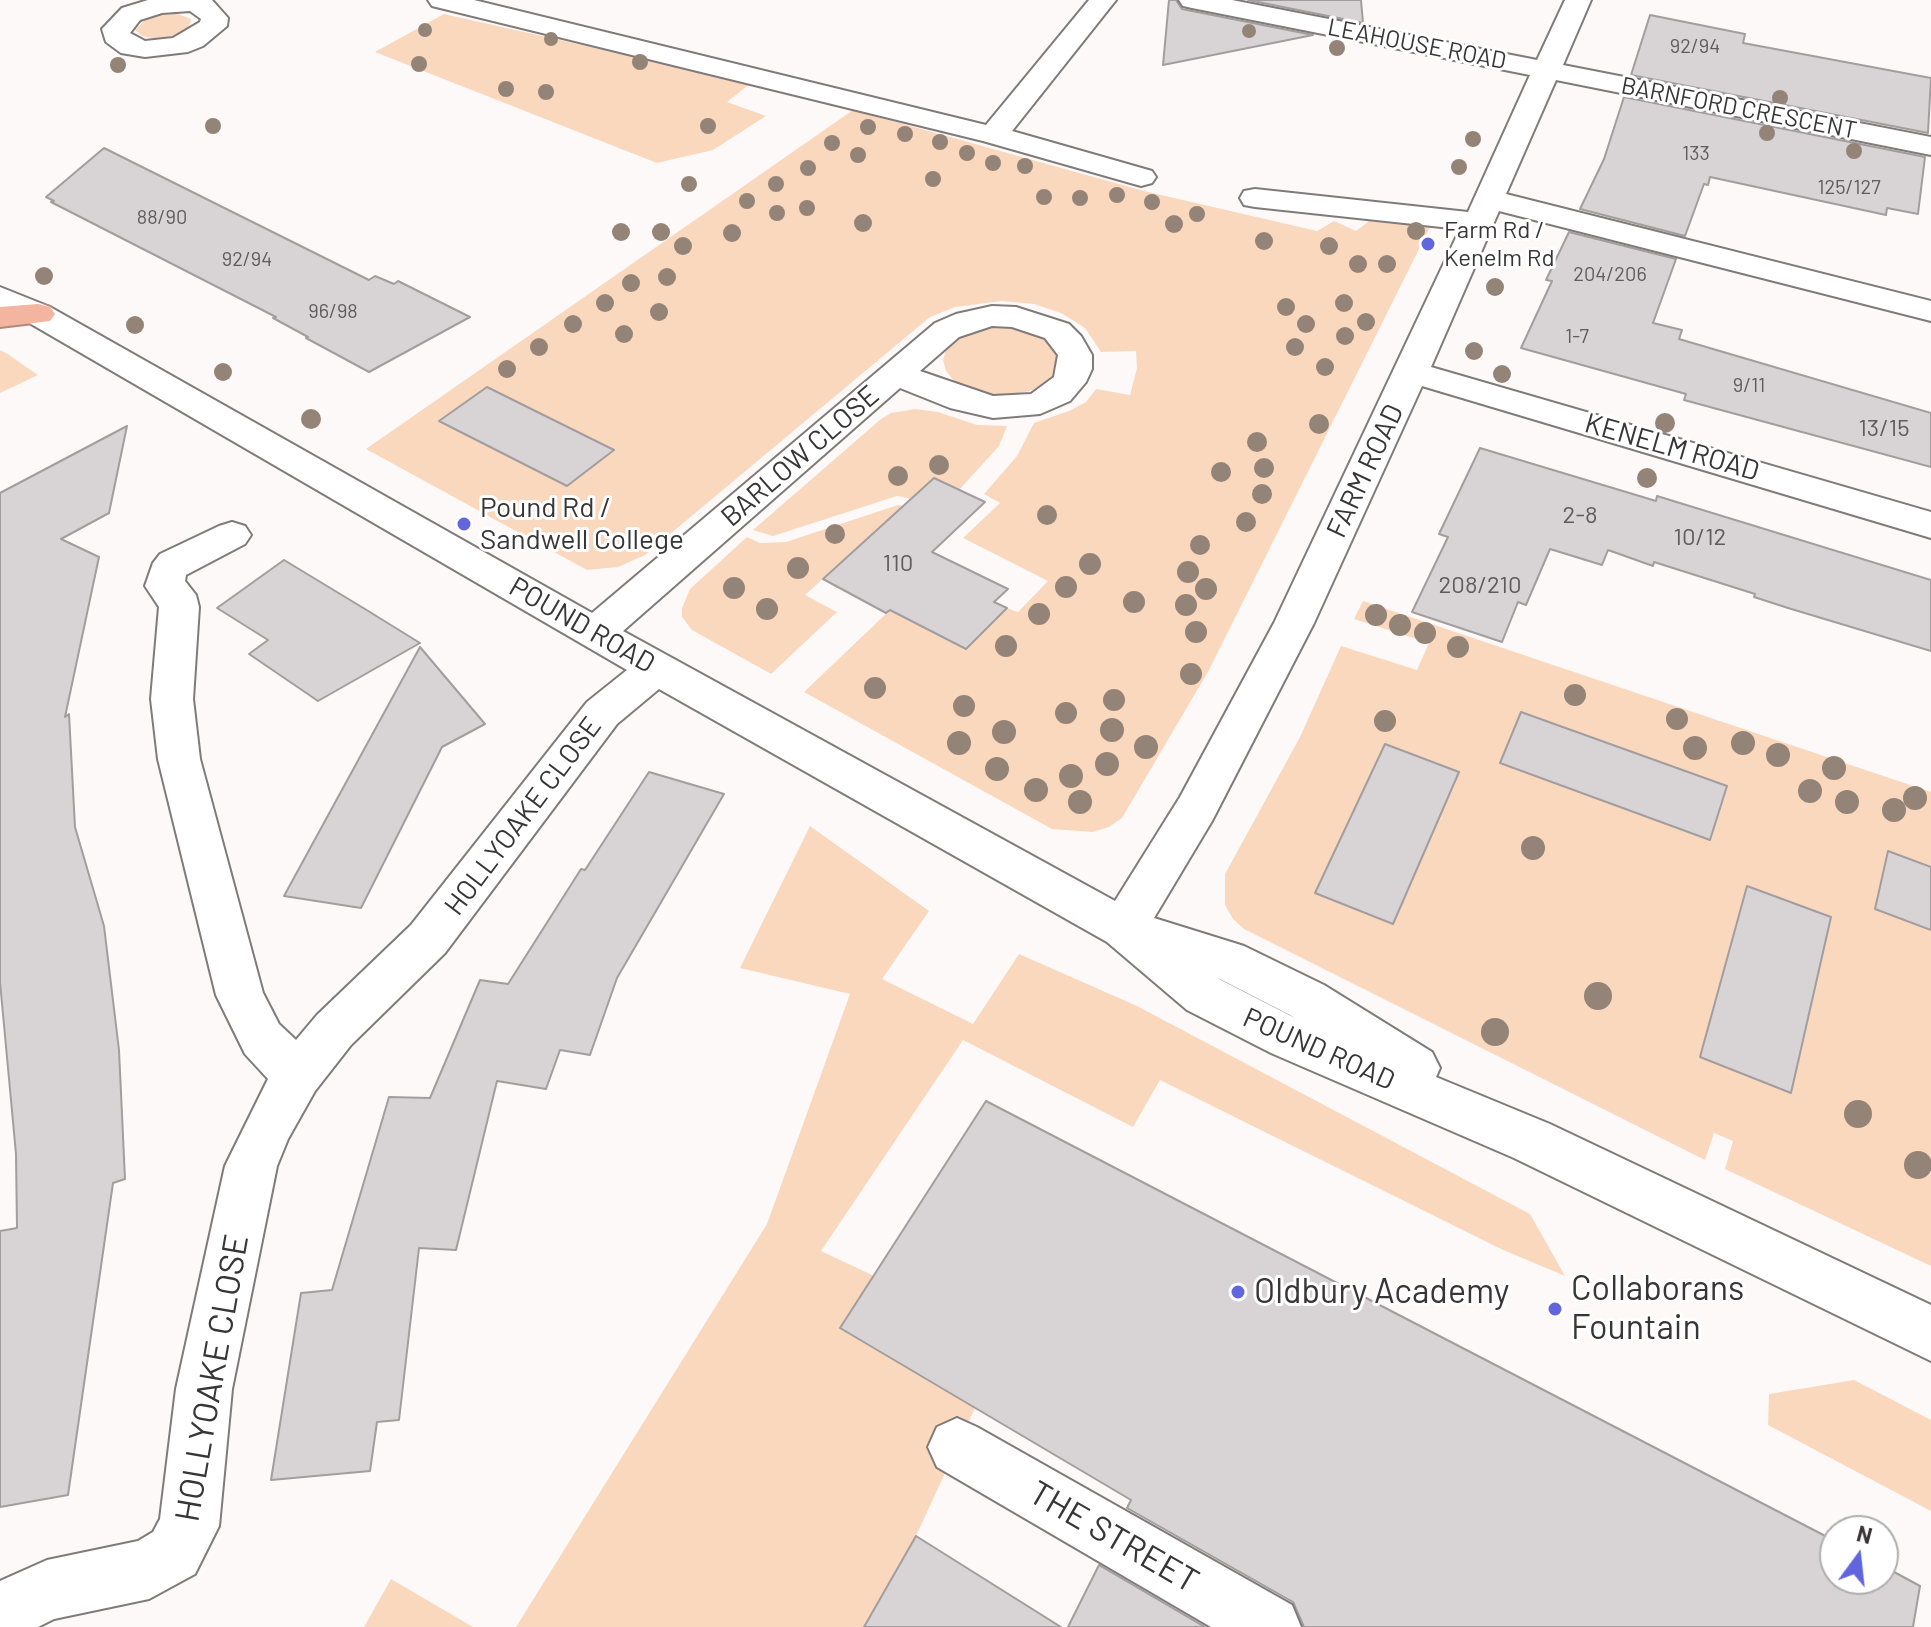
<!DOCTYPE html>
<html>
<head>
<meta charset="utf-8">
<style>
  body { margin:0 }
  #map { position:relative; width:1931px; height:1627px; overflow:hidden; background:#fef9f9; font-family:Barlow,sans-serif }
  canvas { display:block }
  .north { position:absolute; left:1819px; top:1515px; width:80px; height:80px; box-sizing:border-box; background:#fff; border:2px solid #afaeae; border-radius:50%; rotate:15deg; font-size:22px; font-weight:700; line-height:32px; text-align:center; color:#373535 }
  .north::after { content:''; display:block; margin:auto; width:28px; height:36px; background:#6266de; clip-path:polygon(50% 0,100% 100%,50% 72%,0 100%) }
</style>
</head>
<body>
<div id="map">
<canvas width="1931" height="1627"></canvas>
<div class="north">N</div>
</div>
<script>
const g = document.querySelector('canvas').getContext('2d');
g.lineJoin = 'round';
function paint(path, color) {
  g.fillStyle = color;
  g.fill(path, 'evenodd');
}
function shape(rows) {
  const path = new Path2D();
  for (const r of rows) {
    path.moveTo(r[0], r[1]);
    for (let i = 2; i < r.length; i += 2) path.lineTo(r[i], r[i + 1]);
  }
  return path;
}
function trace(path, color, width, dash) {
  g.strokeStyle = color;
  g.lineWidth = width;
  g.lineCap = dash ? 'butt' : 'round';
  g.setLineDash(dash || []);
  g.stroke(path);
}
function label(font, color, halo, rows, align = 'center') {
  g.font = font + ' Barlow,sans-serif';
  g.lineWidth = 6;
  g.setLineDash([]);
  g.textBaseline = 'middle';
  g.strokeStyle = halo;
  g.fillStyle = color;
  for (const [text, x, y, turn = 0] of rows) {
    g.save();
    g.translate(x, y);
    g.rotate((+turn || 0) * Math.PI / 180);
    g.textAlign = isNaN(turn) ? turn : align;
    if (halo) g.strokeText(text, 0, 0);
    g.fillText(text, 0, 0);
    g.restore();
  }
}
const green = shape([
  [173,12,191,19,189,27,176,35,157,39,142,36,135,30,147,18],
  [444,14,751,83,727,102,766,116,713,150,657,163,375,52],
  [853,110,1144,191,1317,231,1334,221,1356,231,1377,215,1432,223,1209,670,1122,818,1109,827,1093,832,1052,829,804,692,890,610,966,649,1007,608,1018,612,1048,581,963,538,1000,503,984,494,1017,456,1034,423,1069,411,1086,402,1096,389,1130,395,1137,368,1136,351,1101,352,1085,328,1061,313,1034,304,1002,301,955,307,930,317,645,555,618,567,587,570,366,449],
  [1003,326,1022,328,1051,343,1058,354,1059,366,1053,378,1041,388,1005,397,968,390,955,382,946,371,943,360,946,349,955,339,985,327],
  [0,350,6,353,38,375,0,393],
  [915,409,938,412,977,425,1007,426,999,446,959,490,912,499,897,496,773,536,753,530,881,419,891,413],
  [898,505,904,506,805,595,837,612,771,674,692,630,682,617,682,608,690,589,747,537,760,543,786,542],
  [1363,601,1931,792,1931,1266,1725,1169,1733,1141,1714,1133,1705,1160,1244,929,1233,919,1225,905,1225,874,1300,737,1341,646,1417,670,1429,643,1354,619],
  [810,826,929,911,882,979,973,1024,1019,954,1137,1006,1530,1214,1565,1276,1501,1249,1160,1080,1133,1127,963,1040,821,1251,874,1276,840,1328,975,1408,916,1536,864,1627,516,1627,767,1224,850,994,740,968],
  [1854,1380,1931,1420,1931,1511,1768,1425,1769,1394],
  [391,1579,473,1627,364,1627]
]);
const building = shape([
  [1169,0,1176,0,1182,9,1313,35,1163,65,1169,0],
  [1248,0,1361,0,1363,23,1248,0],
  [1650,15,1745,34,1743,43,1931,78,1928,133,1631,75,1650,15],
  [1624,97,1925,157,1918,214,1887,208,1886,215,1710,177,1708,185,1704,184,1685,236,1580,209,1604,159,1624,97],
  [104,148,369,280,375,276,394,284,398,281,470,317,369,372,306,338,308,337,273,318,276,317,51,202,54,201,46,197,104,148],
  [1569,232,1676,259,1653,323,1682,330,1679,339,1931,413,1931,467,1684,400,1686,394,1521,348,1552,281,1546,280,1569,232],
  [487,387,614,450,567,486,439,421,487,387],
  [127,426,109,513,61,539,99,557,65,717,69,714,75,827,104,926,119,1050,125,1179,113,1183,68,1495,0,1507,0,1231,17,1228,16,1154,0,982,0,493,127,426],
  [1480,448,1656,501,1657,496,1931,580,1931,651,1788,608,1754,597,1755,594,1654,562,1653,566,1608,550,1602,565,1550,549,1526,605,1518,602,1502,642,1412,612,1448,537,1439,534,1480,448],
  [934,478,985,502,932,552,1008,589,994,602,1007,608,966,649,890,610,886,613,823,579,934,478],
  [284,560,365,609,420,643,318,701,249,654,268,640,217,608,284,560],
  [420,647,485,724,442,747,361,908,284,896,420,647],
  [1521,712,1727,786,1710,840,1500,763,1521,712],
  [1385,744,1459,772,1393,924,1315,893,1385,744],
  [649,772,724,794,617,978,590,1055,560,1050,546,1089,497,1081,456,1250,419,1248,399,1420,377,1422,370,1471,271,1480,301,1293,332,1290,389,1097,430,1098,480,980,508,984,581,869,585,870,649,772],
  [1888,851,1931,867,1931,930,1875,909,1888,851],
  [1747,886,1831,917,1791,1093,1700,1057,1747,886],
  [986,1101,1835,1541,1835,1579,1883,1579,1883,1566,1920,1586,1913,1627,1304,1627,1293,1602,1127,1508,1131,1500,840,1328,986,1101],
  [916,1536,1061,1627,864,1627,916,1536],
  [1099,1565,1205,1627,1068,1627,1099,1565]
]);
const minor = shape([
  [148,0,212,0,228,18,227,26,203,46,188,52,145,57,121,53,106,42,102,29,122,8,148,0],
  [190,11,201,19,200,22,173,38,145,41,130,33,140,20,162,13,190,11],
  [428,0,474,0,986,125,1089,0,1116,0,1012,131,1152,171,1156,177,1152,183,1141,186,983,141,432,6,428,0],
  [1179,0,1232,0,1537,60,1565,0,1591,0,1563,65,1931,137,1931,155,1556,80,1506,194,1931,301,1931,321,1499,211,1431,367,1931,512,1931,538,1422,386,1314,623,1212,821,1154,918,1244,946,1324,985,1432,1052,1440,1068,1436,1077,1550,1124,1931,1305,1931,1361,1514,1158,1271,1053,1187,1010,1107,942,659,689,617,724,445,953,351,1045,315,1091,288,1139,277,1166,232,1389,219,1526,195,1574,149,1599,54,1619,38,1627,0,1627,0,1581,47,1560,138,1541,153,1532,160,1519,176,1389,225,1166,268,1079,245,1054,216,995,158,759,151,699,159,607,145,586,153,563,160,554,219,526,232,522,245,526,251,535,245,544,186,575,185,581,196,595,199,607,193,699,200,759,263,993,279,1024,296,1040,317,1015,411,925,587,702,627,670,26,321,0,309,0,287,50,307,592,613,935,323,956,314,992,306,1016,307,1069,324,1081,336,1092,355,1092,369,1086,382,1070,401,1040,414,993,418,950,408,900,388,623,631,1115,901,1180,797,1274,623,1460,229,1255,207,1244,205,1240,198,1244,191,1255,189,1468,212,1530,75,1192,8,1183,6,1179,0],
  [992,326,1012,327,1045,338,1058,355,1054,377,1031,394,993,396,920,371,959,337,992,326],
  [1218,978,1290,1015,1295,1018,1221,980,1218,978],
  [957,1418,977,1427,1292,1605,1301,1627,1211,1627,937,1467,928,1447,937,1427,957,1418]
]);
const highway = shape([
  [38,304,50,307,55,314,50,321,0,327,0,307,38,304]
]);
const trees = [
  [425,30,7],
  [1249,31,7],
  [551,39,7],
  [1337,48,8],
  [640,62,8],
  [419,64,8],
  [118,65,8],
  [506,89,8],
  [546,92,8],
  [1780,98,8],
  [213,126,8],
  [708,126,8],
  [868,127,8],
  [1767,133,8],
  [905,134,8],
  [1473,139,8],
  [940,142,8],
  [832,143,8],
  [1854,151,8],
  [967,153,8],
  [858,155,8],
  [993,163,8],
  [1025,166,8],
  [1459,167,8],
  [808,168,8],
  [933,179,8],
  [689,184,8],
  [776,184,8],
  [1117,195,8],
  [1044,197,8],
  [1080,198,8],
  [747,201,8],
  [1152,202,8],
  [807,208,8],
  [777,213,8],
  [1197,214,8],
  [863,223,9],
  [1174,224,9],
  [1416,231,9],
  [621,232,9],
  [661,232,9],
  [732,233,9],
  [1264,241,9],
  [683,246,9],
  [1329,246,9],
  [1358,264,9],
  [1387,264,9],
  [44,276,9],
  [667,277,9],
  [631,283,9],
  [1495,287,9],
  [605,303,9],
  [1344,303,9],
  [1286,307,9],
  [659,312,9],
  [1366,322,9],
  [573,324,9],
  [1306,324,9],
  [135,325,9],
  [624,334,9],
  [1345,336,9],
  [539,347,9],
  [1295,347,9],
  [1474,351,9],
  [1325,367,9],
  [507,369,9],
  [223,372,9],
  [1502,374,9],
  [311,419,10],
  [1665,423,10],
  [1319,424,10],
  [1257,442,10],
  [939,465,10],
  [1264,468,10],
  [1221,472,10],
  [898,476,10],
  [1647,478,10],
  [1262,494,10],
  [1047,515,10],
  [1246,522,10],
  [835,534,10],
  [1200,545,10],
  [1090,564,11],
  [798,568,11],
  [1188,572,11],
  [1066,587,11],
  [734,588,11],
  [1206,589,11],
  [1134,602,11],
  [1186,605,11],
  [767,609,11],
  [1039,614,11],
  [1376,615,11],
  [1400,625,11],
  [1196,632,11],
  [1425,633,11],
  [1006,646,11],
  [1458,647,11],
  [1191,674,11],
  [875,688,11],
  [1575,695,11],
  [1114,700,11],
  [964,706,11],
  [1066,713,11],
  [1677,719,11],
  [1385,721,11],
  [1112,730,12],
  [1004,732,12],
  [959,743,12],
  [1743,743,12],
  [1146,747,12],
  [1695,748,12],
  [1778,755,12],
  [1107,764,12],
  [1834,768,12],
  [997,769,12],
  [1071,776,12],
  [1036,790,12],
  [1810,791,12],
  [1915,798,12],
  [1080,802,12],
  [1847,802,12],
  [1894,810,12],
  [1533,848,12],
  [1598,996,14],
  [1495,1032,14],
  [1858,1114,14],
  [1918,1165,14]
];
const markers = [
  [1428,244,8,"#6266de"],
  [464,524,8,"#6266de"],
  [1238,1292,8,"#6266de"],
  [1555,1309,8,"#6266de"]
];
const farNumbernames = [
  ["92/94",1695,46],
  ["133",1696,153],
  ["125/127",1849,187],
  ["88/90",162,217],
  ["92/94",247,259],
  ["204/206",1610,274],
  ["96/98",333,311],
  ["1-7",1577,336],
  ["9/11",1749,385]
];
const farStreetnames = [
  ["LEAHOUSE ROAD",1417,44,11],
  ["BARNFORD CRESCENT",1739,108,11]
];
const farPoinames = [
  ["Farm Rd /",1444,230],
  ["Kenelm Rd",1444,258]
];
const numberNames = [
  ["13/15",1884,428],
  ["2-8",1580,515],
  ["10/12",1700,537],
  ["110",898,563],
  ["208/210",1480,585]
];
const streetNames = [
  ["KENELM ROAD",1672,447,16],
  ["BARLOW CLOSE",800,456,-41],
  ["FARM ROAD",1365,471,-65],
  ["POUND ROAD",582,625,30],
  ["HOLLYOAKE CLOSE",523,816,-53],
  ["POUND ROAD",1319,1049,24]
];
const poiNames = [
  ["Pound Rd /",480,508],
  ["Sandwell College",480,540]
];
const nearPoinames = [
  ["Collaborans",1571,1289],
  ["Fountain",1571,1328],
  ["Oldbury Academy",1254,1292]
];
const nearStreetnames = [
  ["HOLLYOAKE CLOSE",212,1378,-80],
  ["THE STREET",1114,1537,30]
];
paint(green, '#fad8be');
paint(building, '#d8d3d4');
trace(building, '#a29d9e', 2);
trace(minor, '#807b7b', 4);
trace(highway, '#b1887a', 4);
paint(minor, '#fff');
paint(highway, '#f3b59f');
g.fillStyle = '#948477';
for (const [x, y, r] of trees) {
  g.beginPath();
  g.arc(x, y, r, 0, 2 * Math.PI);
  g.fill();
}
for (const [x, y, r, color] of markers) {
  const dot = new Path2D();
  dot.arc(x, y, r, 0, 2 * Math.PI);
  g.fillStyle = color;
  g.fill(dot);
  trace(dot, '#fff', 3);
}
label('20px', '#5f5c5d', null, farNumbernames);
label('24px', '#373535', '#fff', farStreetnames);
label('24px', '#373535', '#fff', farPoinames, 'left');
label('24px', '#5f5c5d', null, numberNames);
label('28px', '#373535', '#fff', streetNames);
label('28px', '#373535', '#fff', poiNames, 'left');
label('34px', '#373535', '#fff', nearPoinames, 'left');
label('34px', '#373535', '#fff', nearStreetnames);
</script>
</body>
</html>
